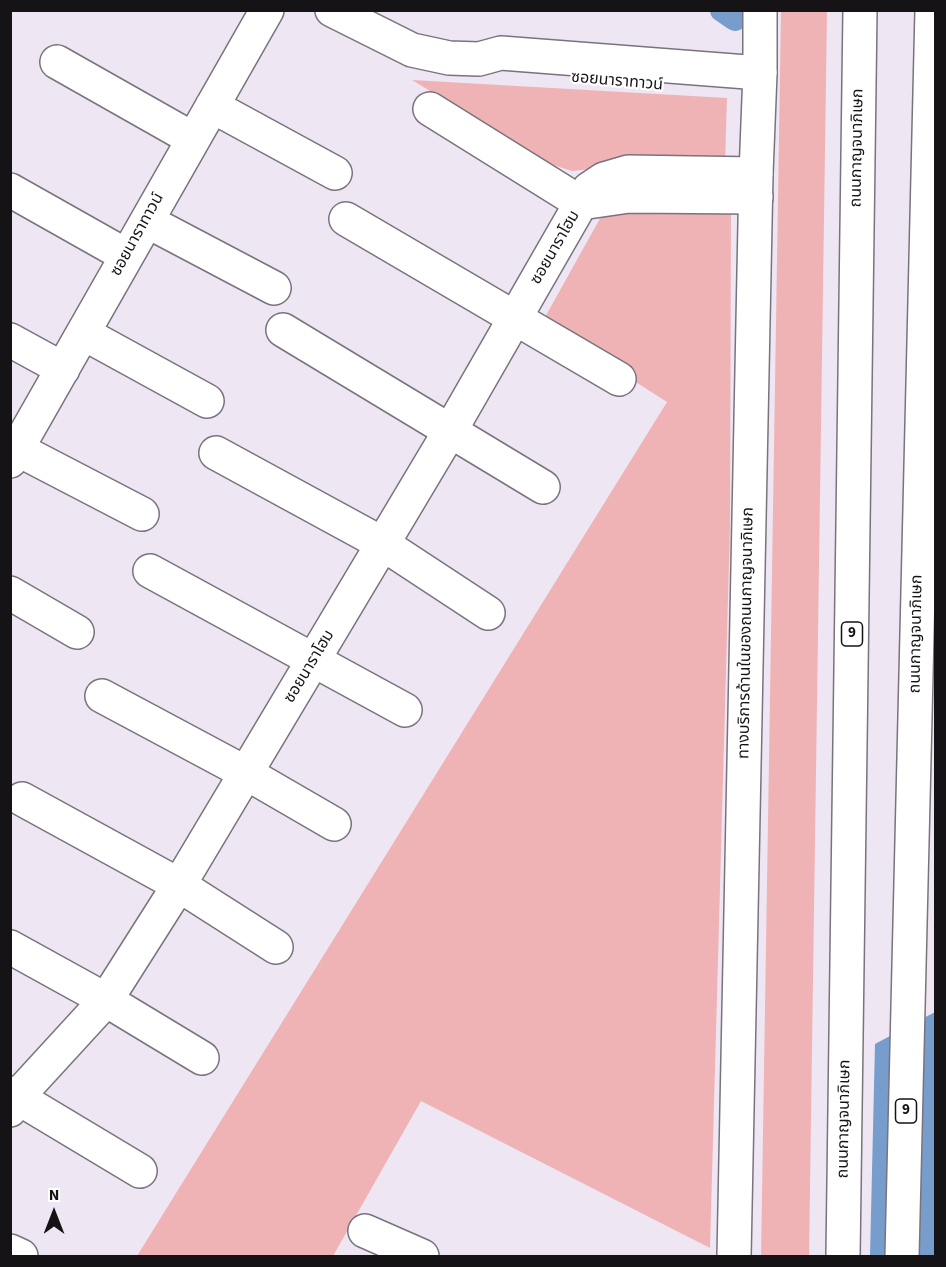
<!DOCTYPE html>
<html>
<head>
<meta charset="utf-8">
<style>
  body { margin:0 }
  #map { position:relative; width:946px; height:1267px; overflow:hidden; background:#eee6f2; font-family:"Source Sans 3",sans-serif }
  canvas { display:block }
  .frame { position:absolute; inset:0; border:12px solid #161317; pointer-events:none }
  .north { position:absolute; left:24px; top:1183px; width:60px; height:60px; -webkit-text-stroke:4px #fff; paint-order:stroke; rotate:0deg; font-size:16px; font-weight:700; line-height:24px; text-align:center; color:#161317 }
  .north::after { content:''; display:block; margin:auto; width:21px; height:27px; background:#161317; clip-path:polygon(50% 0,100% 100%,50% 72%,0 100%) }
</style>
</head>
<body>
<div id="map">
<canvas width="946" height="1267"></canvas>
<div class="frame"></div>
<div class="north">N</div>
</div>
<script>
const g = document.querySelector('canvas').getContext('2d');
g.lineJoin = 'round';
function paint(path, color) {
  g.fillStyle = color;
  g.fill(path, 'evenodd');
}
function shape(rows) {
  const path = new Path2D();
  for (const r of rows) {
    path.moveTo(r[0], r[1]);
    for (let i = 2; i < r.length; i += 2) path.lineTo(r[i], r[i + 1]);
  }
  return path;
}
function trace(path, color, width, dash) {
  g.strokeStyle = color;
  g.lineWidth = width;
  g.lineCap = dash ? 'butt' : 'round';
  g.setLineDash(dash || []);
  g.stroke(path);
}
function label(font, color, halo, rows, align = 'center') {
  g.font = font + ' "Source Sans 3","Noto Sans Thai",sans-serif';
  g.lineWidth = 4.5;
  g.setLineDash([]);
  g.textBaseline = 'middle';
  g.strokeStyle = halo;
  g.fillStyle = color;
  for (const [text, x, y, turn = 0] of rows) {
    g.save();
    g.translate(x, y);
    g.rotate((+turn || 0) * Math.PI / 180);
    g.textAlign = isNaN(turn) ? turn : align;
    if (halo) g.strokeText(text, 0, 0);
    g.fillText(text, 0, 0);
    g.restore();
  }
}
const green = shape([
  [781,11,827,11,809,1256,761,1256],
  [412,80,727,98,725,164,649,163,572,171,550,164],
  [635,210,674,214,731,210,730,526,710,1248,421,1101,333,1256,137,1256,667,402,548,326,544,319,603,213]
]);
const water = shape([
  [935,1012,935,1256,870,1256,875,1044]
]);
const canal = shape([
  [722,10,735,19]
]);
const minor = shape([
  [332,10,412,50,449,58,479,59,501,53,760,73],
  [57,62,193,139],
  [212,106,335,173],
  [430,109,581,203],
  [10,190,127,256],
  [581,203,629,196,756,197],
  [346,219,619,379],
  [147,221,274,288],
  [283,330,543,487],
  [83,333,207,401],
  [10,340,63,369],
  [17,449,142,514],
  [216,453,383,544,488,613],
  [10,461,267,10],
  [150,571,405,710],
  [10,593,77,632],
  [102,696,246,773,334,824],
  [22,799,179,885,276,947],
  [10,947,106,1000,202,1058],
  [10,1093,140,1171],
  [10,1110,17,1097,106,1000,179,885,450,431,589,189,604,179,628,172,756,174],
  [365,1231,422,1256],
  [10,1251,21,1256]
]);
const major = shape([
  [734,1256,756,174,760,73,760,10]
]);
const highway = shape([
  [843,1256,860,10],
  [902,1256,932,10]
]);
const shields = [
  [852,634,21],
  [906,1111,21]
];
const shieldNames = [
  ["9",852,634],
  ["9",906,1111]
];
const streetNames = [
  ["ซอยนาราทาวน์",617,82,5],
  ["ถนนกาญจนาภิเษก",858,148,-89],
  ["ซอยนาราทาวน์",138,235,-61],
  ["ซอยนาราโฮม",556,248,-60],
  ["ทางบริการด้านในของถนนกาญจนาภิเษก",747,633,-89],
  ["ถนนกาญจนาภิเษก",917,634,-89],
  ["ซอยนาราโฮม",310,667,-59],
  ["ถนนกาญจนาภิเษก",845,1119,-89]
];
paint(green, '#efb3b6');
paint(water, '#769dcb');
trace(canal, '#769dcb', 24);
trace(minor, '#7a737d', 36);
trace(major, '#7a737d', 36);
trace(highway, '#7a737d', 36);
trace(minor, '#fff', 33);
trace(major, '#fff', 33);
trace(highway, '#fff', 33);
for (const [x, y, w] of shields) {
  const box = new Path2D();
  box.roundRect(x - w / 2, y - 12, w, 24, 4.5);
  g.fillStyle = '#fff';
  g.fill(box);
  trace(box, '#161317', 1.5);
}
label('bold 15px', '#161317', null, shieldNames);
label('16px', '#161317', '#fff', streetNames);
</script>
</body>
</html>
